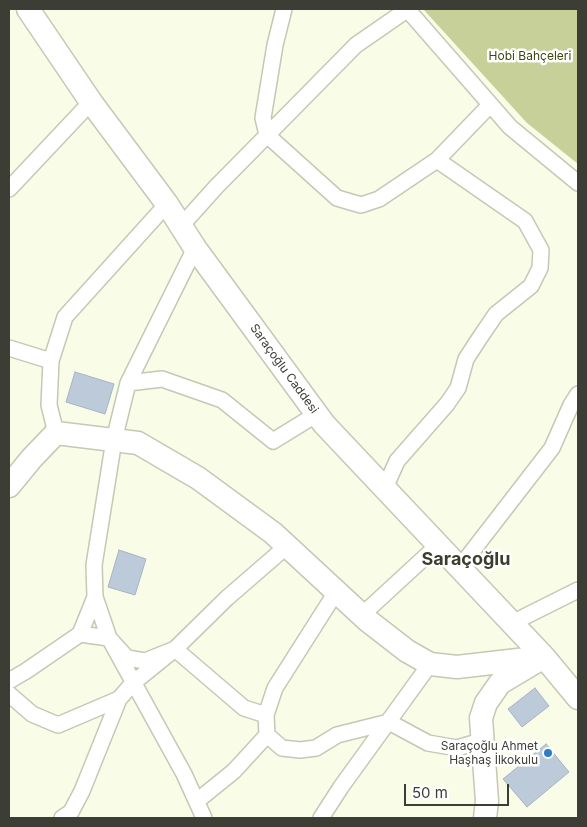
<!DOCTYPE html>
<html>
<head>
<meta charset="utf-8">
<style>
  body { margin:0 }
  #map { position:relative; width:587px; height:827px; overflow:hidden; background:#f9fde8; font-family:Inter,sans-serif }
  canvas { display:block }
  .frame { position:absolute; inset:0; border:10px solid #3c3d35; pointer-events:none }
  .scale { position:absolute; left:404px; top:784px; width:105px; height:22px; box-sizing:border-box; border:2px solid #3c3d35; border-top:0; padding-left:6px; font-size:15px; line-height:18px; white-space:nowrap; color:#3c3d35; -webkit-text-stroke:4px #fff; paint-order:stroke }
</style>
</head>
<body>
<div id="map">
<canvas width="587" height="827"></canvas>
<div class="frame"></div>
<div class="scale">50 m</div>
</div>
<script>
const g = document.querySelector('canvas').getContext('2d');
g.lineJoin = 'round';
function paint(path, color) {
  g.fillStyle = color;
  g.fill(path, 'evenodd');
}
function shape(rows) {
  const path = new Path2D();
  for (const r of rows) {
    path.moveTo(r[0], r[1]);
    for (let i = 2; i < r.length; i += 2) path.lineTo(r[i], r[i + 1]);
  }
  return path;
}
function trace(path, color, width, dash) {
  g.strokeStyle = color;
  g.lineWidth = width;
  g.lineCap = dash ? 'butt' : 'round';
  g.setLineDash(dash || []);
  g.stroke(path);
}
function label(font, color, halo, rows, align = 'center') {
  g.font = font + ' Inter,sans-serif';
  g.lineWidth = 5;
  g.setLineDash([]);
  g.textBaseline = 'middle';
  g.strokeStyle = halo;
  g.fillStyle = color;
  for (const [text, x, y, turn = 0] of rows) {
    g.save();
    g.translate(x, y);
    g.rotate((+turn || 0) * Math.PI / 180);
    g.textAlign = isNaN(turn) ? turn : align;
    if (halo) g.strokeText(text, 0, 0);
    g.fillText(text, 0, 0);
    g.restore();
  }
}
const green = shape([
  [423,9,578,9,578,164,527,123]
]);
const building = shape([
  [75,372,114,384,105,414,66,402,75,372],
  [119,550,146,559,135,595,108,587,119,550],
  [535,688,549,706,522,727,508,709,535,688],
  [546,744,569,772,527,807,503,779,546,744]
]);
const street = shape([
  [284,9,275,45,263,118,267,135,337,198,361,205,379,199,437,160,490,105],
  [407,9,510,127,578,183],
  [9,189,91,102],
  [181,226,216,187,356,45,408,9],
  [195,248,128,383,114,440,94,565,95,597,109,638,184,774,204,818],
  [9,348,51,361],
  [128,383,162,379,222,400,273,441,317,414],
  [56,433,49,405,51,361,65,317,167,204],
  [385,488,397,461,447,404,458,388,466,359,479,339,496,314,531,286,540,268,541,250,525,221,437,160],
  [460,567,552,448,571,405,578,394],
  [336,592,275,688,266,715,267,735,282,748,300,750,316,748,337,735,389,722,428,743,457,748,481,741],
  [362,615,438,545],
  [512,623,578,590],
  [80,634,95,597],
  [9,681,26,671,80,634,109,638,127,658,145,661,175,649,244,708,266,715],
  [9,694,32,714,58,725,119,699],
  [197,801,234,771,267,735],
  [62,818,71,812,82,791,119,699,133,683,175,649,227,598,287,546],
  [321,818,341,787,430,664]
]);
const secondary = shape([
  [28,9,91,102,167,204,195,248,324,424,544,657,578,698],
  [9,486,32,458,56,433,138,443,198,478,273,533,367,620,407,651,430,664,457,667,544,657],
  [485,818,487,801,481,718,486,703,500,683,537,661]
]);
const markers = [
  [548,753,5,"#2d7bcb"]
];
const parkNames = [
  ["Hobi Bahçeleri",530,56]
];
const streetNames = [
  ["Saraçoğlu Caddesi",284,369,54]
];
const poiNames = [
  ["Saraçoğlu Ahmet",538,746],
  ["Haşhaş İlkokulu",538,760]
];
const districtNames = [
  ["Saraçoğlu",466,560]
];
paint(green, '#c7d098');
paint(building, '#bccada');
trace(building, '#a5b3c3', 1);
trace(street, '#c5c8b4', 18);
trace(secondary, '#c5c8b4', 25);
trace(street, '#fff', 15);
trace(secondary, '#fff', 22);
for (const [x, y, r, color] of markers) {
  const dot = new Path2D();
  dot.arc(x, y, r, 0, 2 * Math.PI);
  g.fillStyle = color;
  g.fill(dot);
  trace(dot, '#fff', 2);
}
label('12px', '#3f4510', '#fff', parkNames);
label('12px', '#3c3d35', '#fff', streetNames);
label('12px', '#3c3d35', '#fff', poiNames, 'right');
label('bold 18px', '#3b3e2d', '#fff', districtNames);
</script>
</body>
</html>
